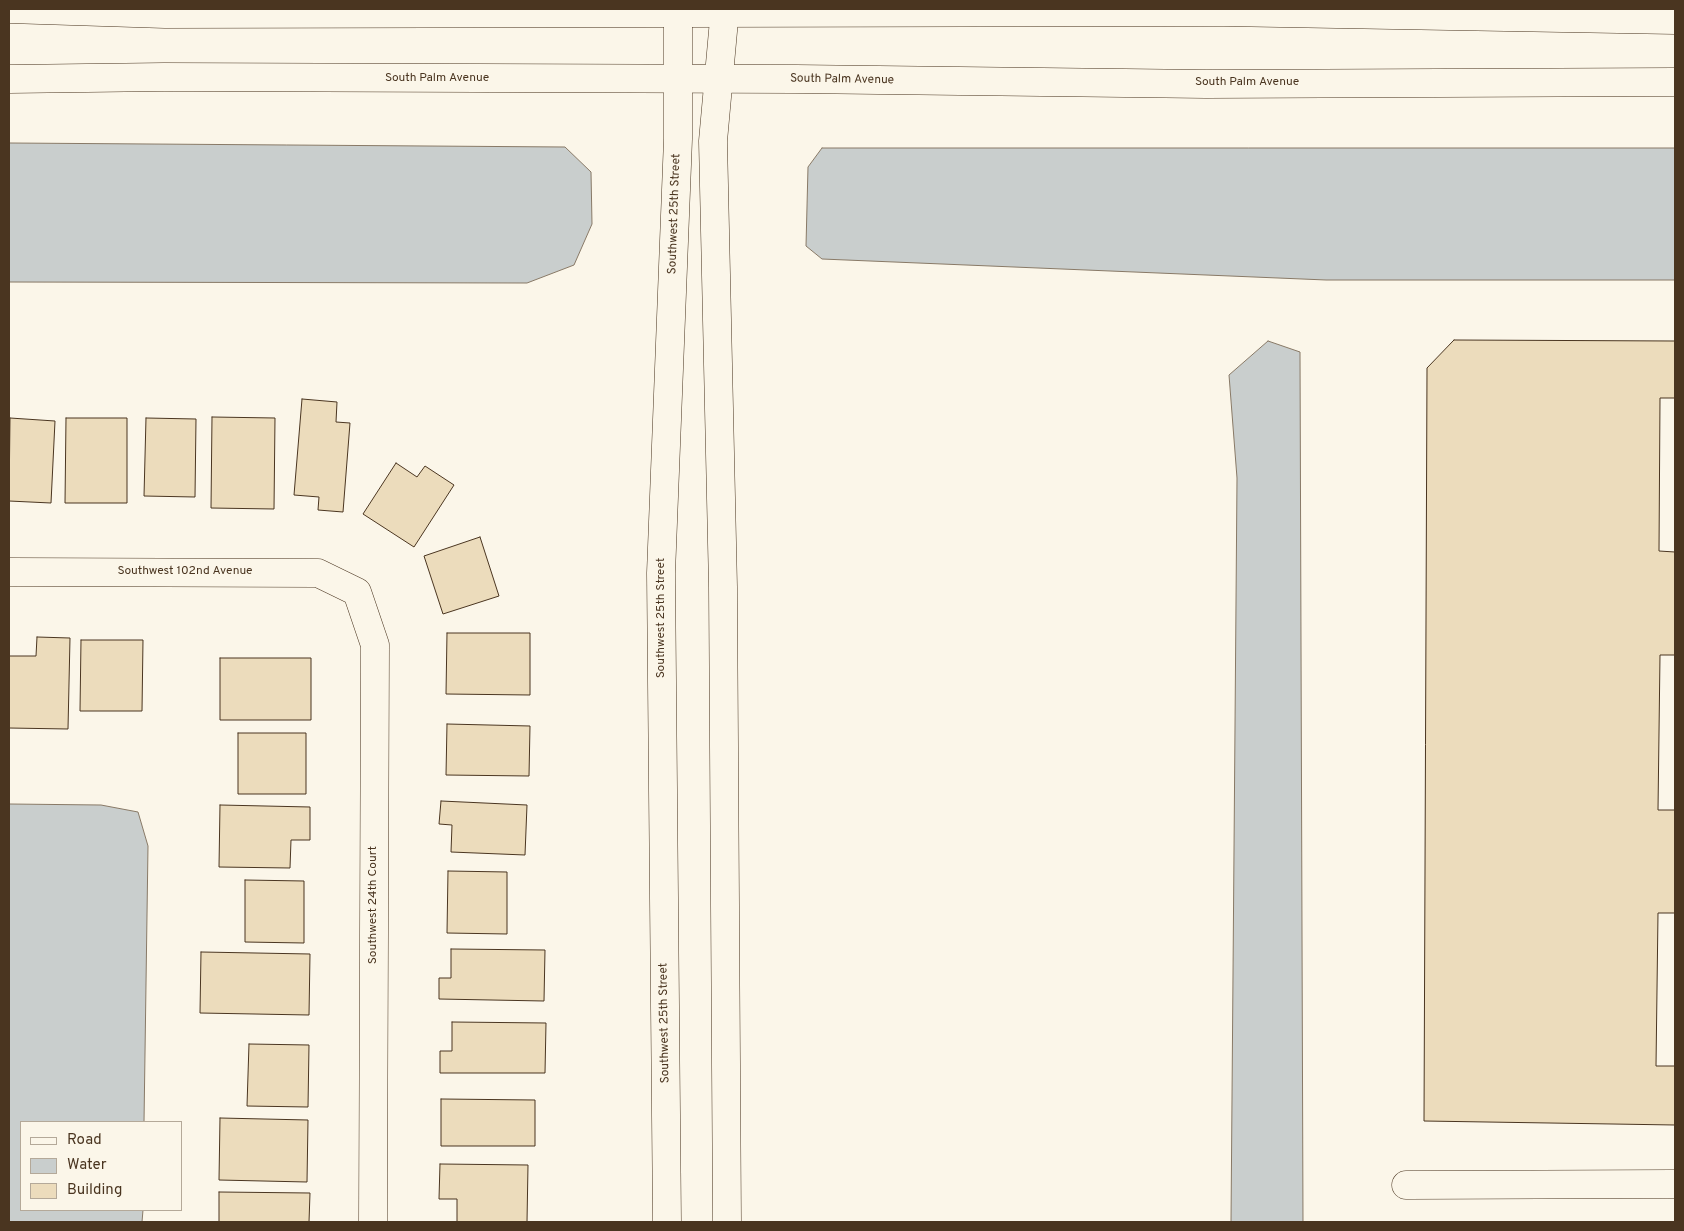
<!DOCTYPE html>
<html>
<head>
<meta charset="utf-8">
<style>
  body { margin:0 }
  #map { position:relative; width:1684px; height:1231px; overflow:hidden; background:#fbf6e9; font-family:Overpass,sans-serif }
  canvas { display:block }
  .frame { position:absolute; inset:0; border:10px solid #4a3520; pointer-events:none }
  .legend { position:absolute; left:20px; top:1121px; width:162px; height:90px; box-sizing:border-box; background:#fbf6e9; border:1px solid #b4a999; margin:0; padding:6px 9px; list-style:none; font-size:15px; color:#4a3520 }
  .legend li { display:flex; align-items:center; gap:10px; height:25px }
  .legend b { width:25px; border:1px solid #b4a999 }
</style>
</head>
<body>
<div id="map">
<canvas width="1684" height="1231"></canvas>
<div class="frame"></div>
<ul class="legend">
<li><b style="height:6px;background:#fbf6e9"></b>Road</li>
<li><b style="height:14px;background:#c9cecd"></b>Water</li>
<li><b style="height:14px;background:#ecdcbc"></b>Building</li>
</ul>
</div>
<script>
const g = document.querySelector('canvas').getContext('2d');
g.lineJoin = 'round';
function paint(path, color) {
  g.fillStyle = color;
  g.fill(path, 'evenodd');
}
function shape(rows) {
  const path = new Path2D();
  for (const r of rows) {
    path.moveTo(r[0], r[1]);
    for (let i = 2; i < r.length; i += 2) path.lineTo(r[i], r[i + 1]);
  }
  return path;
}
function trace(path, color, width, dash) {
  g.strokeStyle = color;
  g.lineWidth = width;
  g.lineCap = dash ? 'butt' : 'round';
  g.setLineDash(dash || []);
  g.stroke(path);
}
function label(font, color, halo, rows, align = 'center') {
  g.font = font + ' Overpass,sans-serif';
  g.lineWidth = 4;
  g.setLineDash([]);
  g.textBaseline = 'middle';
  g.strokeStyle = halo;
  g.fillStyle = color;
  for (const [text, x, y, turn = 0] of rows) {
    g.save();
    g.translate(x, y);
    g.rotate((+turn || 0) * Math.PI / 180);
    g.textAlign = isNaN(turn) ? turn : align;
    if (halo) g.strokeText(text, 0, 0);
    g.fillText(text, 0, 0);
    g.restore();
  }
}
const water = shape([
  [9,143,565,147,591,172,592,224,574,265,527,283,9,282,9,143],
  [822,148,1675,148,1675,280,1326,280,822,259,806,246,808,167,822,148],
  [1268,341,1300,352,1303,1222,1231,1222,1237,478,1229,375,1268,341],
  [9,804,101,805,138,812,148,846,144,1122,21,1122,21,1210,143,1210,142,1222,9,1222,9,804]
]);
const building = shape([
  [1454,340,1675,341,1675,398,1660,398,1659,551,1675,552,1675,655,1660,655,1658,810,1675,810,1675,913,1658,913,1656,1066,1675,1066,1675,1125,1424,1121,1427,368,1454,340],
  [302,399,337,402,336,422,350,423,343,512,318,510,319,497,294,495,302,399],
  [212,417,275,418,274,509,211,508,212,417],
  [10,418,55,421,51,503,9,501,10,418],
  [66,418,127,418,127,503,65,503,66,418],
  [146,418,196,419,195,497,144,496,146,418],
  [396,463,417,477,425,466,454,485,414,547,363,514,396,463],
  [480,537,499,596,443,614,424,556,480,537],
  [447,633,530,633,530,695,446,694,447,633],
  [37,637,70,638,68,729,9,728,9,656,36,656,37,637],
  [81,640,143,640,142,711,80,711,81,640],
  [220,658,311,658,311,720,220,720,220,658],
  [447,724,530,726,529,776,446,775,447,724],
  [238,733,306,733,306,794,238,794,238,733],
  [441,801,527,805,525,855,451,852,452,825,439,824,441,801],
  [220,805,310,807,310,840,291,840,290,868,219,867,220,805],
  [448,871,507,872,507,934,447,933,448,871],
  [245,880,304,881,304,943,245,942,245,880],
  [451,949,545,950,544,1001,439,999,439,978,451,978,451,949],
  [201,952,310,954,309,1015,200,1013,201,952],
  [452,1022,546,1023,545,1073,440,1073,440,1051,452,1051,452,1022],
  [249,1044,309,1045,308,1107,247,1106,249,1044],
  [441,1099,535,1100,535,1146,441,1146,441,1099],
  [220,1118,308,1120,307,1182,219,1180,220,1118],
  [440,1164,528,1165,527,1222,457,1222,457,1199,439,1199,440,1164],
  [219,1192,310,1193,309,1222,219,1222,219,1192]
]);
const minor = shape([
  [725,9,713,141,723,587,727,1222],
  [9,572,318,573,357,592,375,645,373,1222],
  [1406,1185,1675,1184],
  [667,1222,661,573,678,139,678,9]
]);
const major = shape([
  [9,9,165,14,1223,12,1675,20],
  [9,79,164,77,796,79,1206,84,1675,82]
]);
const streetNames = [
  ["South Palm Avenue",437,79],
  ["South Palm Avenue",842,80,1],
  ["South Palm Avenue",1247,83],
  ["Southwest 25th Street",675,214,-88],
  ["Southwest 102nd Avenue",185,572],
  ["Southwest 25th Street",662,618,-90],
  ["Southwest 24th Court",374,905,-90],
  ["Southwest 25th Street",665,1023,-91]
];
paint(water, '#c9cecd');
trace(water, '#887966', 1);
paint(building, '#ecdcbc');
trace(building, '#4a3520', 1);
trace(minor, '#4a3520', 29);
trace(major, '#4a3520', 29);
trace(minor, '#fbf6e9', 28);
trace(major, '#fbf6e9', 28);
label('12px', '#4a3520', '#fbf6e9', streetNames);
</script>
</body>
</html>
